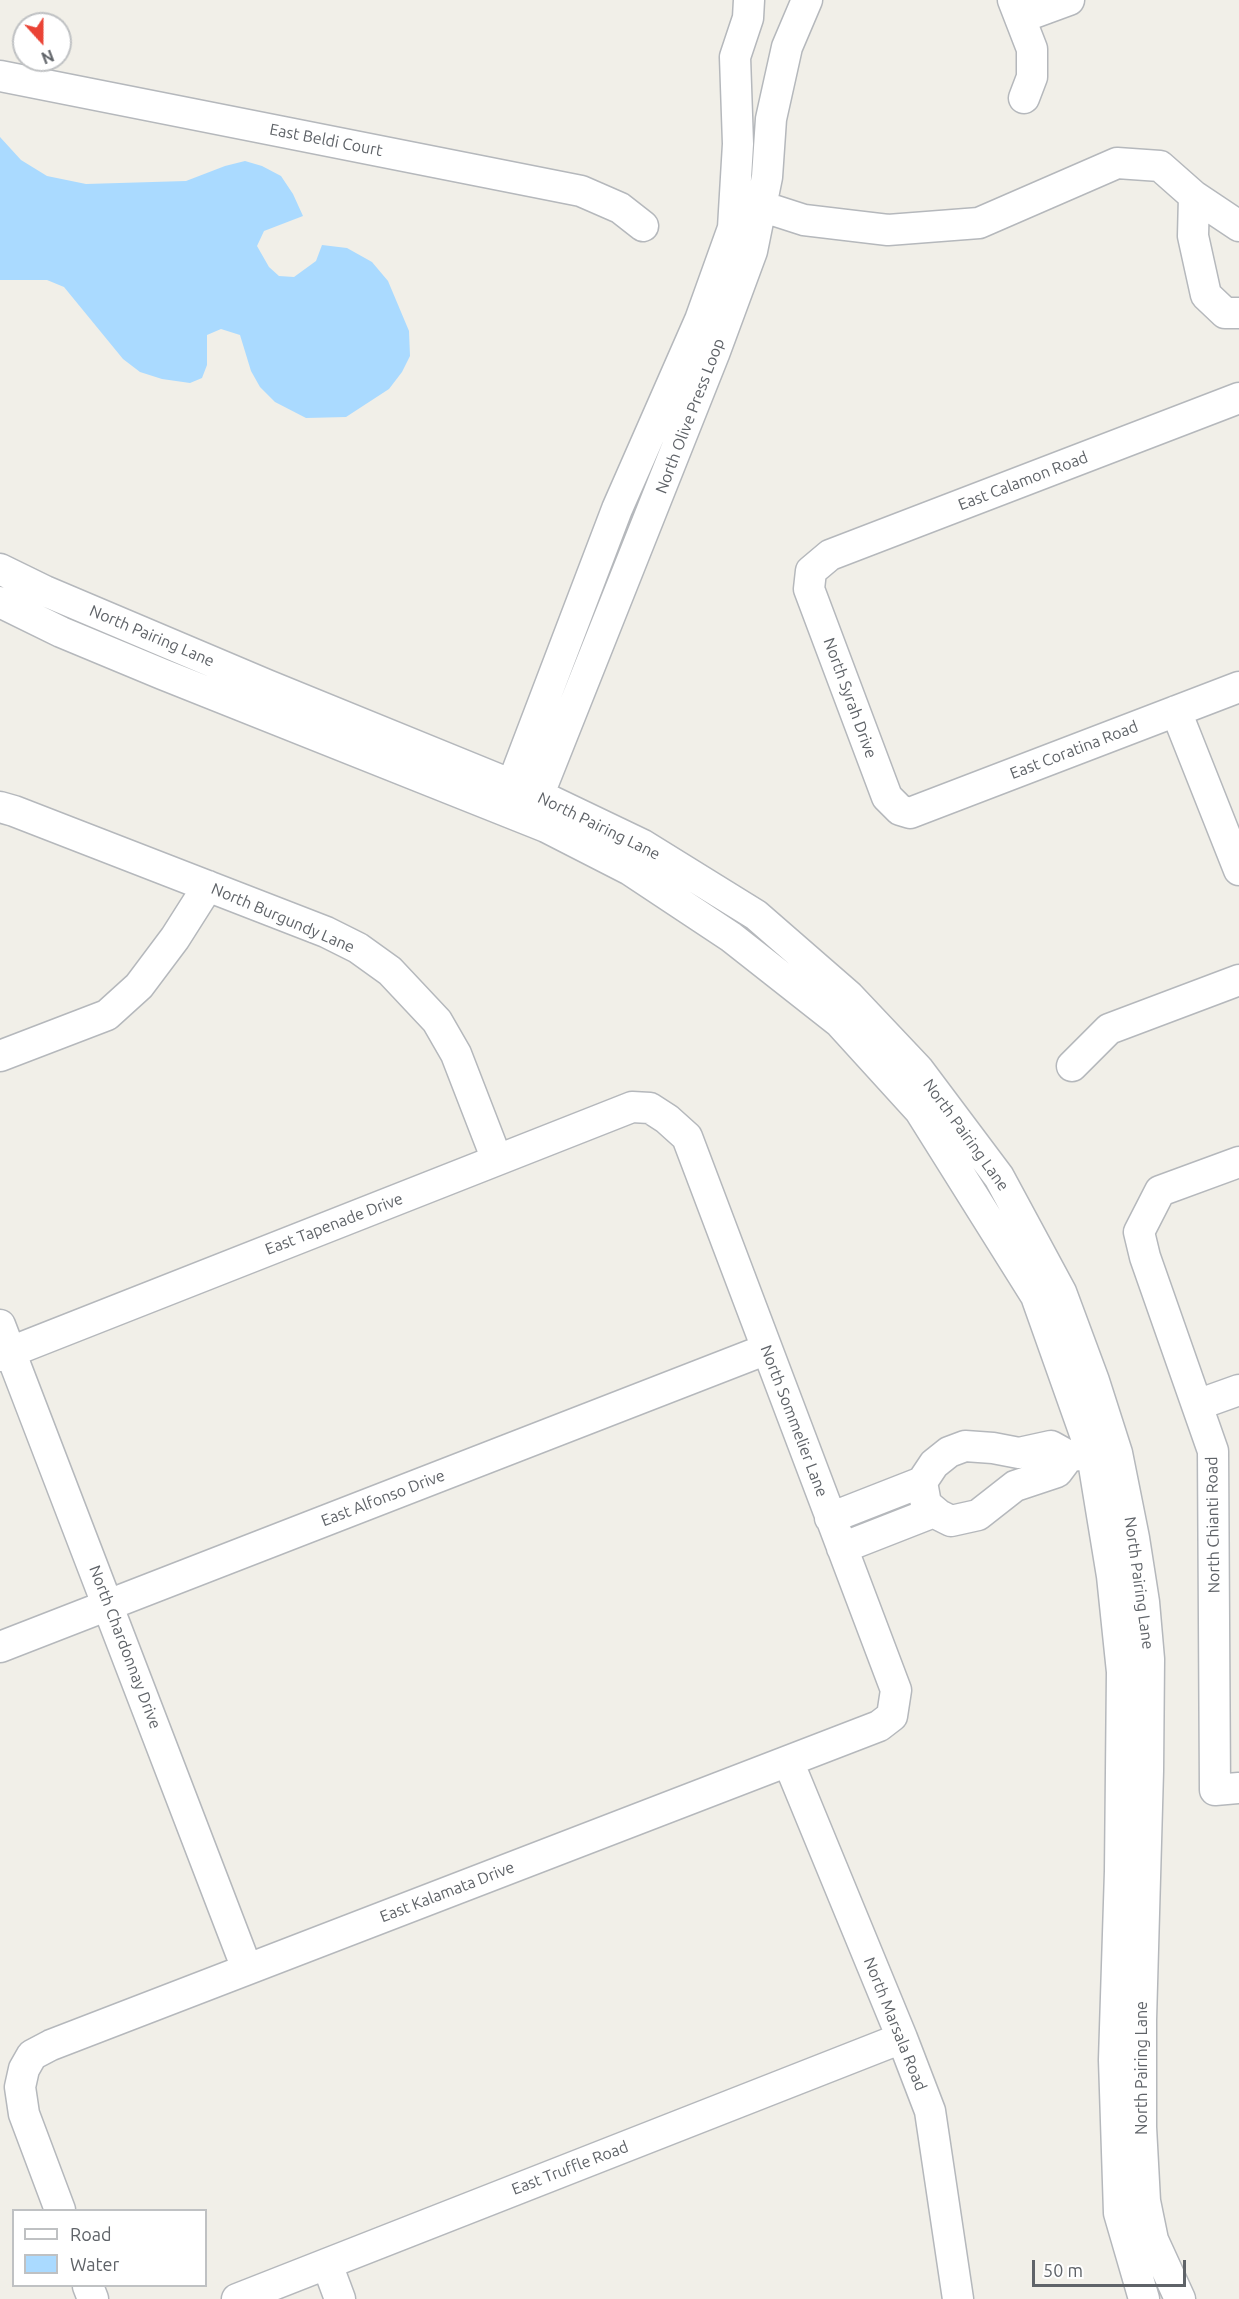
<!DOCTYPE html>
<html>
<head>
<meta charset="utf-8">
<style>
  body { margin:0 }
  #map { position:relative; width:1239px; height:2299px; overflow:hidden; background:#f1efe8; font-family:Ubuntu,sans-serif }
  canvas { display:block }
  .legend { position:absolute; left:12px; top:2209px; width:195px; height:78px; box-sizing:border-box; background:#fff; border:2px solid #bfc1c3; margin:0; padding:8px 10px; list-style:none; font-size:18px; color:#5f6368 }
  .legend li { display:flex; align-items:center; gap:12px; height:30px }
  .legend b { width:30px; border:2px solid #bfc1c3 }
  .north { position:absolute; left:12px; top:12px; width:60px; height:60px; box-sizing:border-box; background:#fff; border:2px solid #bfc1c3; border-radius:50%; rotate:159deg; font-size:16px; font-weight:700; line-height:24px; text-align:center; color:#5f6368 }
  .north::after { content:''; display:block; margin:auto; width:21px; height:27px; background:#ea4335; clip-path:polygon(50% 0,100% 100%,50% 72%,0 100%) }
  .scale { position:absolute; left:1032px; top:2260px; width:154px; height:27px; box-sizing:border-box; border:3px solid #5f6368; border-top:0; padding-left:8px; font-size:18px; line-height:21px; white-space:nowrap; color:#5f6368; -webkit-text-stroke:4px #fff; paint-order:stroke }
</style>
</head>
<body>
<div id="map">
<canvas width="1239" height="2299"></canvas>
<ul class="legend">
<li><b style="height:8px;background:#fff"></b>Road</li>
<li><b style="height:16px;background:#aadaff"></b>Water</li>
</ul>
<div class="north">N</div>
<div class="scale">50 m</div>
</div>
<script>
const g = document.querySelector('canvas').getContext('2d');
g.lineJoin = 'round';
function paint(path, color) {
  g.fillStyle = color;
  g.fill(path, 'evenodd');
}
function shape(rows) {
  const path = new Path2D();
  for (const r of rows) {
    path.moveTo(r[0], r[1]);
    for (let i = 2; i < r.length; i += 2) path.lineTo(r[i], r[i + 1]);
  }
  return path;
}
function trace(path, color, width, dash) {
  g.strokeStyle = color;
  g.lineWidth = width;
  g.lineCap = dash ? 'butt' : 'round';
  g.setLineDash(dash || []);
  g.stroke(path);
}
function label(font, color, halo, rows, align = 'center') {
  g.font = font + ' Ubuntu,sans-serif';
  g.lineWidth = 6;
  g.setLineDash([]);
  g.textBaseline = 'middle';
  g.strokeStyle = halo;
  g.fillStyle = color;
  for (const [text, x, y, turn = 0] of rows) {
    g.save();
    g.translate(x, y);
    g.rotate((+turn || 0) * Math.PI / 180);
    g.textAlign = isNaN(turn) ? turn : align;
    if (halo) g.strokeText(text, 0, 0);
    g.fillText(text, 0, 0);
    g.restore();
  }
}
const water = shape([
  [0,137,21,160,47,176,86,184,186,181,225,166,245,161,262,166,281,176,293,194,303,216,264,231,257,246,269,267,279,276,294,277,316,261,322,245,347,248,372,262,388,281,409,331,410,356,402,372,389,389,346,417,306,418,275,402,260,387,251,371,240,335,221,329,207,335,207,365,202,378,190,383,162,379,140,372,123,359,64,287,47,280,0,280]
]);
const minor = shape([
  [1013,0,1032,49,1032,77,1024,98],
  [1020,18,1069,0],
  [0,76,581,191,620,208,643,226],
  [1194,196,1193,236,1206,295,1225,313,1239,313],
  [742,200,804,220,888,230,979,223,1117,163,1160,166,1194,196,1239,226],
  [1239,398,830,555,811,571,809,589,887,797,900,810,910,813,1239,687],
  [0,569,45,591,267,685,549,800,643,845,756,915,849,996,918,1069,999,1177,1061,1292,1094,1381,1117,1453,1134,1538,1144,1602,1149,1659,1148,1771,1141,2020,1141,2127,1145,2201,1153,2240,1180,2299],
  [0,602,61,632,162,674,546,827,630,870,731,937,839,1022,920,1111,1036,1296,1092,1454,1112,1576,1122,1672,1120,1871,1114,2060,1119,2213,1144,2299],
  [1176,711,1239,870],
  [505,803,617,509,700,320,733,228,738,144,735,57,748,18,749,0],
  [0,807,14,811,326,932,358,948,390,971,437,1021,456,1054,497,1160],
  [531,814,714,354,752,251,767,177,771,119,787,47,807,0],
  [0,1056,107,1015,139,986,175,938,208,886],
  [1072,1066,1109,1029,1239,980],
  [1239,1162,1160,1191,1139,1232,1145,1257,1213,1451,1215,1790,1239,1788],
  [0,1325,247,1969],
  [0,1356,632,1107,650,1108,667,1119,687,1137,896,1690,892,1716,879,1726,51,2045,32,2055,24,2069,20,2087,24,2114,60,2210],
  [1197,1405,1239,1390],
  [1069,1456,1057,1472,1015,1486,978,1515,951,1521,939,1515,926,1504,922,1482,934,1464,949,1452,965,1446,993,1448,1019,1453,1051,1446,1069,1456,1092,1454,1109,1448],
  [830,1518,922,1482],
  [842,1548,934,1512],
  [0,1647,767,1349],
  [788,1761,902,2038,930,2111,958,2299],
  [327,2264,340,2299],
  [88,2286,93,2299],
  [237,2299,902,2038]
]);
const streetNames = [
  ["East Beldi Court",326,140,11],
  ["North Olive Press Loop",690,416,-69],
  ["East Calamon Road",1023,481,-21],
  ["North Pairing Lane",152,636,23],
  ["North Syrah Drive",850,698,70],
  ["East Coratina Road",1074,750,-21],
  ["North Pairing Lane",599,826,26],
  ["North Burgundy Lane",283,918,23],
  ["North Pairing Lane",966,1135,54],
  ["East Tapenade Drive",334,1224,-21],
  ["North Sommelier Lane",794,1421,69],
  ["East Alfonso Drive",383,1498,-21],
  ["North Chianti Road",1213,1525,-91],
  ["North Pairing Lane",1139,1583,82],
  ["North Chardonnay Drive",125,1647,69],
  ["East Kalamata Drive",447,1892,-21],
  ["North Marsala Road",895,2024,68],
  ["North Pairing Lane",1142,2068,-90],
  ["East Truffle Road",570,2168,-21]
];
paint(water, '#aadaff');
trace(minor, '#b5b8bc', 33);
trace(minor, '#fff', 30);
label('16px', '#5f6368', '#fff', streetNames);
</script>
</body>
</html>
